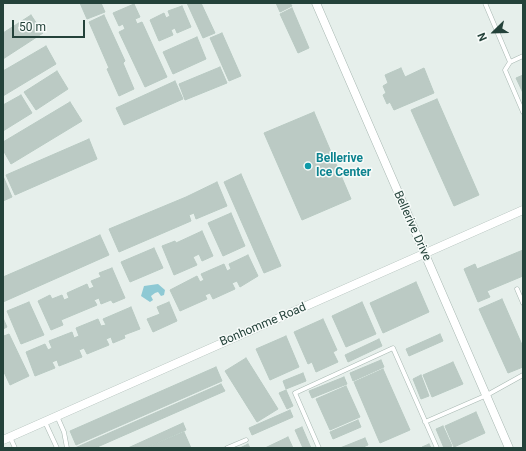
<!DOCTYPE html>
<html>
<head>
<meta charset="utf-8">
<style>
  body { margin:0 }
  #map { position:relative; width:526px; height:451px; overflow:hidden; background:#e6efeb; font-family:Roboto,sans-serif }
  canvas { display:block }
  .frame { position:absolute; inset:0; border:4px solid #24423a; pointer-events:none }
  .north { position:absolute; left:474px; top:12px; width:40px; height:40px; -webkit-text-stroke:3px #f7fbf9; paint-order:stroke; rotate:247deg; font-size:11px; font-weight:700; line-height:16px; text-align:center; color:#24423a }
  .north::after { content:''; display:block; margin:auto; width:14px; height:18px; background:#24423a; clip-path:polygon(50% 0,100% 100%,50% 72%,0 100%) }
  .scale { position:absolute; left:12px; top:20px; width:73px; height:18px; box-sizing:border-box; border:2px solid #24423a; border-top:0; padding-left:5px; font-size:12px; line-height:14px; white-space:nowrap; color:#24423a; -webkit-text-stroke:3px #f7fbf9; paint-order:stroke }
</style>
</head>
<body>
<div id="map">
<canvas width="526" height="451"></canvas>
<div class="frame"></div>
<div class="north">N</div>
<div class="scale">50 m</div>
</div>
<script>
const g = document.querySelector('canvas').getContext('2d');
g.lineJoin = 'round';
function paint(path, color) {
  g.fillStyle = color;
  g.fill(path, 'evenodd');
}
function shape(rows) {
  const path = new Path2D();
  for (const r of rows) {
    path.moveTo(r[0], r[1]);
    for (let i = 2; i < r.length; i += 2) path.lineTo(r[i], r[i + 1]);
  }
  return path;
}
function trace(path, color, width, dash) {
  g.strokeStyle = color;
  g.lineWidth = width;
  g.lineCap = dash ? 'butt' : 'round';
  g.setLineDash(dash || []);
  g.stroke(path);
}
function label(font, color, halo, rows, align = 'center') {
  g.font = font + ' Roboto,sans-serif';
  g.lineWidth = 3;
  g.setLineDash([]);
  g.textBaseline = 'middle';
  g.strokeStyle = halo;
  g.fillStyle = color;
  for (const [text, x, y, turn = 0] of rows) {
    g.save();
    g.translate(x, y);
    g.rotate((+turn || 0) * Math.PI / 180);
    g.textAlign = isNaN(turn) ? turn : align;
    if (halo) g.strokeText(text, 0, 0);
    g.fillText(text, 0, 0);
    g.restore();
  }
}
const water = shape([
  [158,284,165,290,164,295,161,296,158,292,155,293,151,296,153,300,150,302,141,296,144,286]
]);
const building = shape([
  [80,3,101,3,105,12,87,19,80,3],
  [187,3,201,3,215,33,203,38,187,3],
  [276,3,290,3,292,6,280,12,276,3],
  [134,4,140,17,135,19,137,24,142,22,167,77,145,87,119,32,125,29,123,24,119,26,113,13,134,4],
  [182,6,191,27,177,33,175,28,171,30,173,35,159,41,150,20,164,13,166,18,170,16,168,11,182,6],
  [292,8,309,48,298,53,280,14,292,8],
  [31,15,43,33,3,59,3,33,31,15],
  [104,15,125,61,123,63,134,89,119,96,107,69,109,68,89,22,104,15],
  [222,33,241,76,229,81,210,38,222,33],
  [197,37,206,59,173,74,163,52,197,37],
  [46,46,56,64,3,96,3,71,46,46],
  [220,67,227,83,185,100,179,84,220,67],
  [401,68,405,77,424,68,434,93,394,110,390,102,387,104,383,95,386,93,383,86,388,83,385,75,401,68],
  [57,71,68,89,36,110,24,92,57,71],
  [523,75,523,93,516,78,523,75],
  [175,81,183,99,124,125,116,108,175,81],
  [21,95,32,113,3,131,3,105,21,95],
  [437,99,479,195,454,206,411,110,437,99],
  [70,102,82,121,11,164,3,150,3,142,70,102],
  [314,112,351,199,302,220,264,133,314,112],
  [89,139,97,159,15,195,6,175,89,139],
  [241,174,281,266,264,273,224,182,241,174],
  [3,176,12,197,3,201,3,176],
  [217,182,227,206,196,219,194,213,189,215,191,221,119,252,109,229,186,197,217,182],
  [231,213,245,246,223,256,208,223,231,213],
  [202,231,213,256,202,261,199,254,193,257,197,265,174,275,162,246,175,241,176,243,202,231],
  [100,235,109,255,3,302,3,277,100,235],
  [154,248,163,268,130,282,121,262,154,248],
  [523,250,523,276,487,291,490,297,478,302,464,269,475,264,477,269,523,250],
  [248,255,258,276,240,287,237,281,232,283,235,289,213,299,210,293,205,295,207,299,180,311,170,290,197,276,200,282,204,280,201,274,224,264,227,271,231,269,229,264,248,255],
  [112,268,125,298,113,303,111,300,101,304,99,298,94,300,97,305,61,320,63,325,51,330,38,301,50,295,52,299,62,295,64,300,69,298,67,293,87,284,89,289,94,287,91,281,101,277,99,273,112,268],
  [416,282,429,312,383,333,370,303,416,282],
  [502,299,523,347,523,367,508,373,479,309,502,299],
  [29,302,44,335,21,344,7,311,29,302],
  [169,302,177,321,153,332,147,319,160,314,157,307,169,302],
  [362,302,376,334,346,347,332,316,362,302],
  [131,307,140,329,124,335,125,338,113,343,111,337,106,339,109,345,87,354,84,348,79,350,82,357,59,366,57,360,52,362,55,368,35,376,26,352,45,344,48,350,52,348,49,341,72,332,74,338,79,336,76,328,98,319,101,326,106,325,103,319,131,307],
  [3,318,7,327,3,329,3,318],
  [323,319,337,350,333,352,338,362,316,372,312,362,308,364,294,332,323,319],
  [3,333,4,336,9,334,29,376,10,385,3,370,3,333],
  [440,334,443,341,409,356,406,349,440,334],
  [286,336,299,367,270,380,256,349,286,336],
  [379,339,382,346,348,362,345,355,379,339],
  [246,358,278,409,257,422,225,371,246,358],
  [381,360,384,367,353,381,350,373,381,360],
  [453,362,463,384,432,397,423,375,453,362],
  [216,367,222,381,76,445,70,431,216,367],
  [383,369,410,430,380,443,354,382,383,369],
  [303,373,306,381,286,389,283,381,303,373],
  [421,375,429,396,421,399,413,379,421,375],
  [344,377,347,384,312,398,309,391,344,377],
  [221,384,225,391,95,448,75,448,221,384],
  [346,386,360,417,330,430,316,399,346,386],
  [286,390,293,406,287,409,279,393,286,390],
  [290,410,293,417,252,435,249,428,290,410],
  [476,412,485,433,454,447,445,426,476,412],
  [358,420,361,427,333,439,330,432,358,420],
  [183,423,186,430,145,448,128,448,183,423],
  [443,426,452,446,447,448,444,448,436,429,443,426],
  [302,427,311,448,303,448,295,430,302,427],
  [184,432,191,448,146,448,184,432],
  [288,437,293,448,265,448,288,437],
  [365,438,368,445,361,448,340,448,365,438],
  [248,444,250,448,240,448,248,444],
  [429,444,431,448,422,448,422,447,429,444]
]);
const service = shape([
  [485,3,510,62],
  [523,56,510,62,505,70,523,112],
  [517,289,523,303],
  [57,416,64,432,67,448],
  [45,422,57,448],
  [425,422,487,395,523,375],
  [10,437,15,448],
  [227,448,246,440],
  [319,448,295,393,393,348,437,448]
]);
const minor = shape([
  [316,3,509,448],
  [3,440,523,210]
]);
const markers = [
  [308,166,4,"#0f9aa8"]
];
const cultureNames = [
  ["Bellerive",316,159],
  ["Ice Center",316,173]
];
const streetNames = [
  ["Bellerive Drive",412,226,66],
  ["Bonhomme Road",263,325,-23]
];
paint(water, '#8ec9d4');
paint(building, '#bbcac4');
trace(building, '#b8c9c2', 1);
trace(service, '#a8b8b2', 5);
trace(minor, '#a8b8b2', 9);
trace(service, '#fff', 4);
trace(minor, '#fff', 8);
for (const [x, y, r, color] of markers) {
  const dot = new Path2D();
  dot.arc(x, y, r, 0, 2 * Math.PI);
  g.fillStyle = color;
  g.fill(dot);
  trace(dot, '#f7fbf9', 1.5);
}
label('bold 12px', '#0d838f', '#f7fbf9', cultureNames, 'left');
label('12px', '#24423a', '#f7fbf9', streetNames);
</script>
</body>
</html>
